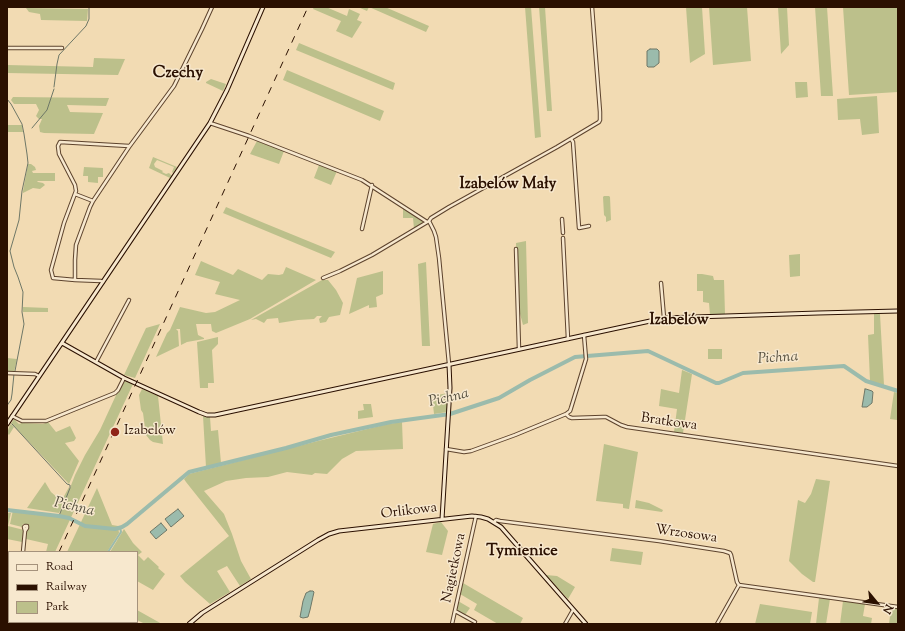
<!DOCTYPE html>
<html>
<head>
<meta charset="utf-8">
<style>
  body { margin:0 }
  #map { position:relative; width:905px; height:631px; overflow:hidden; background:#f2dbb3; font-family:"Sorts Mill Goudy",serif }
  canvas { display:block }
  .frame { position:absolute; inset:0; border:8px solid #2b1000; pointer-events:none }
  .legend { position:absolute; left:8px; top:551px; width:130px; height:72px; box-sizing:border-box; background:#f7e8ce; border:1px solid #a5927c; margin:0; padding:5px 7px; list-style:none; font-size:12px; color:#2b1000 }
  .legend li { display:flex; align-items:center; gap:8px; height:20px }
  .legend b { width:20px; border:1px solid #a5927c }
  .north { position:absolute; left:857px; top:583px; width:40px; height:40px; -webkit-text-stroke:3px #f7e8ce; paint-order:stroke; rotate:119deg; font-size:11px; font-weight:700; line-height:16px; text-align:center; color:#2b1000 }
  .north::after { content:''; display:block; margin:auto; width:14px; height:18px; background:#2b1000; clip-path:polygon(50% 0,100% 100%,50% 72%,0 100%) }
</style>
</head>
<body>
<div id="map">
<canvas width="905" height="631"></canvas>
<div class="frame"></div>
<ul class="legend">
<li><b style="height:5px;background:#f7e8ce"></b>Road</li>
<li><b style="height:5px;background:#2b1000"></b>Railway</li>
<li><b style="height:11px;background:#bcc08b"></b>Park</li>
</ul>
<div class="north">N</div>
</div>
<script>
const g = document.querySelector('canvas').getContext('2d');
g.lineJoin = 'round';
function paint(path, color) {
  g.fillStyle = color;
  g.fill(path, 'evenodd');
}
function shape(rows) {
  const path = new Path2D();
  for (const r of rows) {
    path.moveTo(r[0], r[1]);
    for (let i = 2; i < r.length; i += 2) path.lineTo(r[i], r[i + 1]);
  }
  return path;
}
function trace(path, color, width, dash) {
  g.strokeStyle = color;
  g.lineWidth = width;
  g.lineCap = dash ? 'butt' : 'round';
  g.setLineDash(dash || []);
  g.stroke(path);
}
function label(font, color, halo, rows, align = 'center') {
  g.font = font + ' "Sorts Mill Goudy",serif';
  g.lineWidth = 3;
  g.setLineDash([]);
  g.textBaseline = 'middle';
  g.strokeStyle = halo;
  g.fillStyle = color;
  for (const [text, x, y, turn = 0] of rows) {
    g.save();
    g.translate(x, y);
    g.rotate((+turn || 0) * Math.PI / 180);
    g.textAlign = isNaN(turn) ? turn : align;
    if (halo) g.strokeText(text, 0, 0);
    g.fillText(text, 0, 0);
    g.restore();
  }
}
const green = shape([
  [314,7,326,7,347,16,349,9,360,14,357,20,362,22,352,38,336,31,341,21,313,9],
  [358,7,385,7,429,26,426,32,369,7,367,11],
  [525,7,531,7,541,137,535,138],
  [539,7,545,7,552,111,547,111],
  [686,7,702,7,705,54,690,63],
  [709,7,747,7,751,61,713,65],
  [778,7,787,7,789,45,781,54],
  [815,7,827,7,833,96,821,96],
  [843,7,898,7,898,92,849,95],
  [26,8,88,9,87,21,41,20,40,14,29,12],
  [299,43,395,83,393,90,296,50],
  [94,58,125,59,118,75,7,73,7,65,93,67],
  [287,70,384,111,380,121,283,80],
  [211,79,226,84,223,91,206,83,206,82],
  [795,82,807,82,808,97,796,98],
  [877,96,879,133,862,135,860,119,838,120,837,99],
  [13,97,109,98,106,106,67,105,70,112,103,113,94,134,44,133,40,132,39,126,42,119,39,119,36,116,39,110,36,104,14,104,11,100],
  [7,125,22,125,23,132,7,132],
  [257,141,284,151,279,164,250,154],
  [153,157,177,167,173,173,172,172,174,167,157,160,154,164,155,167,163,171,162,172,166,174,169,173,171,175,172,175,171,177,170,178,149,168],
  [28,164,31,164,35,167,36,170,32,171,33,173,55,173,55,181,37,181,38,182,43,183,45,185,40,189,33,188,23,193,23,191],
  [319,165,337,171,331,185,314,178],
  [84,167,103,168,103,177,98,177,98,183,88,182,88,176,83,176],
  [604,196,609,196,610,197,611,220,606,222,606,217,604,215,603,197],
  [226,207,264,223,335,252,331,258,223,213],
  [403,207,422,220,423,223,414,229,413,218,403,218],
  [526,241,528,323,523,325,519,310,516,243],
  [800,254,800,276,790,277,789,255],
  [201,261,233,275,238,269,262,280,268,274,279,275,283,274,286,267,316,280,250,319,216,333,212,331,211,324,196,324,198,335,204,338,204,339,187,342,181,345,180,329,176,329,178,331,179,346,156,357,167,333,170,330,180,307,206,313,215,312,240,300,215,294,220,282,195,275],
  [426,262,430,346,422,346,418,264],
  [383,271,383,294,376,297,377,307,369,308,369,305,349,314,357,278],
  [697,274,702,274,713,276,714,280,724,280,725,314,710,315,709,303,703,302,703,291,697,291],
  [322,280,328,280,336,290,343,303,340,315,329,317,326,322,320,323,319,319,322,316,317,316,314,319,298,320,279,323,278,318,267,319,264,323,256,319,251,320],
  [23,307,48,308,48,312,23,312],
  [874,314,880,314,884,385,870,381,868,335,874,334],
  [160,324,135,378,124,375,146,328],
  [218,337,218,344,212,350,214,383,208,383,208,388,200,388,197,342],
  [708,349,722,349,722,359,708,359],
  [7,358,17,359,14,372,7,372],
  [682,370,692,374,683,433,674,432,677,409,659,406,661,389,679,393],
  [124,381,133,384,55,552,46,552,48,544,26,539,28,524,23,524,22,527,10,524,13,510,60,515,61,509,59,513,27,508,45,482,51,492,59,499,63,498,69,487,69,489,70,488,75,475,85,455,100,430,117,393],
  [142,389,158,396,163,444,153,442,150,440,146,435,143,413,141,410,139,395],
  [894,392,898,393,898,425,897,425,897,420,890,419],
  [448,393,447,412,434,414,432,396],
  [363,404,371,404,373,417,358,419,358,411,364,410],
  [203,416,210,417,211,431,218,430,221,463,206,467],
  [14,419,19,424,22,423,43,424,48,422,56,432,70,426,76,438,74,441,65,443,79,461,69,484,12,424,11,424,14,427,9,435,7,433,10,425],
  [402,422,403,449,356,451,342,459,327,474,315,473,312,475,287,472,268,477,246,478,226,481,204,491,224,514,232,534,241,561,251,579,240,586,227,566,217,571,230,592,210,604,185,582,180,576,229,536,186,482,184,479,189,474,318,441,388,424],
  [604,444,638,452,629,509,623,508,623,504,596,501],
  [816,479,830,481,815,582,813,582,802,574,789,561,798,500,805,503,811,494],
  [97,488,112,525,118,526,119,533,107,552,67,552],
  [636,500,649,503,663,510,662,512,635,508],
  [7,513,11,513,8,526,24,530,22,542,7,539],
  [441,522,448,531,442,555,426,552,433,524],
  [124,529,133,543,142,552,138,555,144,561,148,557,159,567,158,568,165,574,153,590,137,581,137,552,110,552],
  [612,548,643,552,641,565,610,561],
  [546,575,557,576,575,587,568,599],
  [463,583,523,618,520,624,498,624,474,610,477,604,460,594],
  [819,598,830,599,826,624,816,624],
  [458,601,470,608,465,615,456,610],
  [843,601,865,604,863,616,872,618,871,624,840,624],
  [760,604,812,612,810,624,755,624],
  [891,608,898,609,898,624,889,624],
  [137,610,162,624,145,624,137,620]
]);
const water = shape([
  [650,49,657,49,659,51,659,63,654,67,648,67,647,66,647,51,650,49],
  [865,389,866,389,872,391,873,392,872,403,867,407,862,407,865,389],
  [178,509,184,516,171,527,165,519,178,509],
  [161,523,167,530,156,539,150,532,161,523],
  [310,591,313,591,314,592,310,610,308,617,303,618,300,617,303,601,306,593,310,591]
]);
const stream = shape([
  [54,87,57,64,59,55,86,26,89,19,89,7],
  [7,99,11,104,22,124,24,134,27,154,28,163,22,191,19,220,10,251,14,267,18,277,23,292,22,312,24,324,15,371],
  [32,128,47,110,54,89],
  [7,406,8,404,11,400,12,394,14,374],
  [12,424,67,484,70,485,70,488,59,516]
]);
const canal = shape([
  [108,552,121,532,120,527],
  [63,624,64,622]
]);
const river = shape([
  [7,510,59,516,69,518,85,526,115,529,122,527,127,524,189,472,286,448,331,435,391,422,450,414,499,398,530,380,575,357,648,351,716,383,719,383,743,373,844,366,866,381,898,391]
]);
const street = shape([
  [7,48,62,48],
  [210,123,249,136,362,180,427,222],
  [571,139,573,142,579,228,589,226],
  [75,194,93,201],
  [562,219,563,233],
  [429,221,434,231,436,237,439,258,449,364],
  [362,229,372,185],
  [563,238,568,339],
  [516,249,519,349],
  [323,278,340,271,372,255,429,221,431,218,449,207,557,147,599,122,600,120,600,112,592,7],
  [75,280,53,278,51,270,64,223,76,191,75,185,59,154,58,146,60,142,129,146],
  [103,282,101,281,75,280,75,260,76,245,90,207,93,201,129,147,174,86,202,29,212,7],
  [661,283,664,318],
  [96,362,129,300],
  [7,373,35,374,39,376],
  [566,414,570,411,571,408,586,359,584,335],
  [12,416,22,421,46,421,115,393,118,390,124,378],
  [446,449,464,452,471,451,515,435,566,414,569,417,572,418,603,417,606,417,621,425,627,427,898,466],
  [494,522,496,520,500,521,659,541,724,551,730,553,731,555,737,582,739,585,898,607],
  [23,552,25,531,27,528,27,526,25,526,24,527,25,531],
  [7,557,9,558],
  [7,594,9,594],
  [7,611,9,611],
  [455,611,475,622],
  [15,624,16,622],
  [81,624,81,622],
  [452,624,476,516],
  [565,624,573,610],
  [717,624,739,585]
]);
const secondary = shape([
  [62,343,124,378,199,412,207,415,215,415,664,318,818,313,898,311],
  [7,424,210,123,227,90,263,7],
  [442,519,450,388,449,364],
  [189,624,202,613,318,540,329,534,339,531,472,516,481,517,488,519,501,527,586,624]
]);
const rail = shape([
  [59,552,308,7],
  [28,624,29,622]
]);
const markers = [
  [115,432,5,"#8f2418"]
];
const streetNames = [
  ["Bratkowa",669,423,8],
  ["Orlikowa",409,512,-7],
  ["Wrzosowa",686,535,8],
  ["Nagietkowa",455,568,-78]
];
const poiNames = [
  ["Izabelów",124,432]
];
const waterNames = [
  ["Pichna",778,359,-4],
  ["Pichna",449,399,-13],
  ["Pichna",74,508,13]
];
const quarterNames = [
  ["Czechy",178,74],
  ["Izabelów Mały",508,185],
  ["Izabelów",679,321],
  ["Tymienice",522,552]
];
paint(green, '#bcc08b');
paint(water, '#9bbbac');
trace(water, '#6e7767', 1);
trace(stream, '#6e7767', 1);
trace(canal, '#9bbbac', 2);
trace(river, '#9bbbac', 4);
trace(street, '#5d432d', 4.5);
trace(secondary, '#2b1000', 5);
trace(street, '#f7e8ce', 2.5);
trace(secondary, '#f7e8ce', 3);
trace(rail, '#2b1000', 1, [7, 7]);
for (const [x, y, r, color] of markers) {
  const dot = new Path2D();
  dot.arc(x, y, r, 0, 2 * Math.PI);
  g.fillStyle = color;
  g.fill(dot);
  trace(dot, '#f7e8ce', 1.5);
}
label('14px', '#2b1000', '#f7e8ce', streetNames);
label('14px', '#2b1000', '#f7e8ce', poiNames, 'left');
label('italic 15px', '#524c3c', '#f7e8ce', waterNames);
label('bold 16px', '#2b1000', '#f7e8ce', quarterNames);
</script>
</body>
</html>
